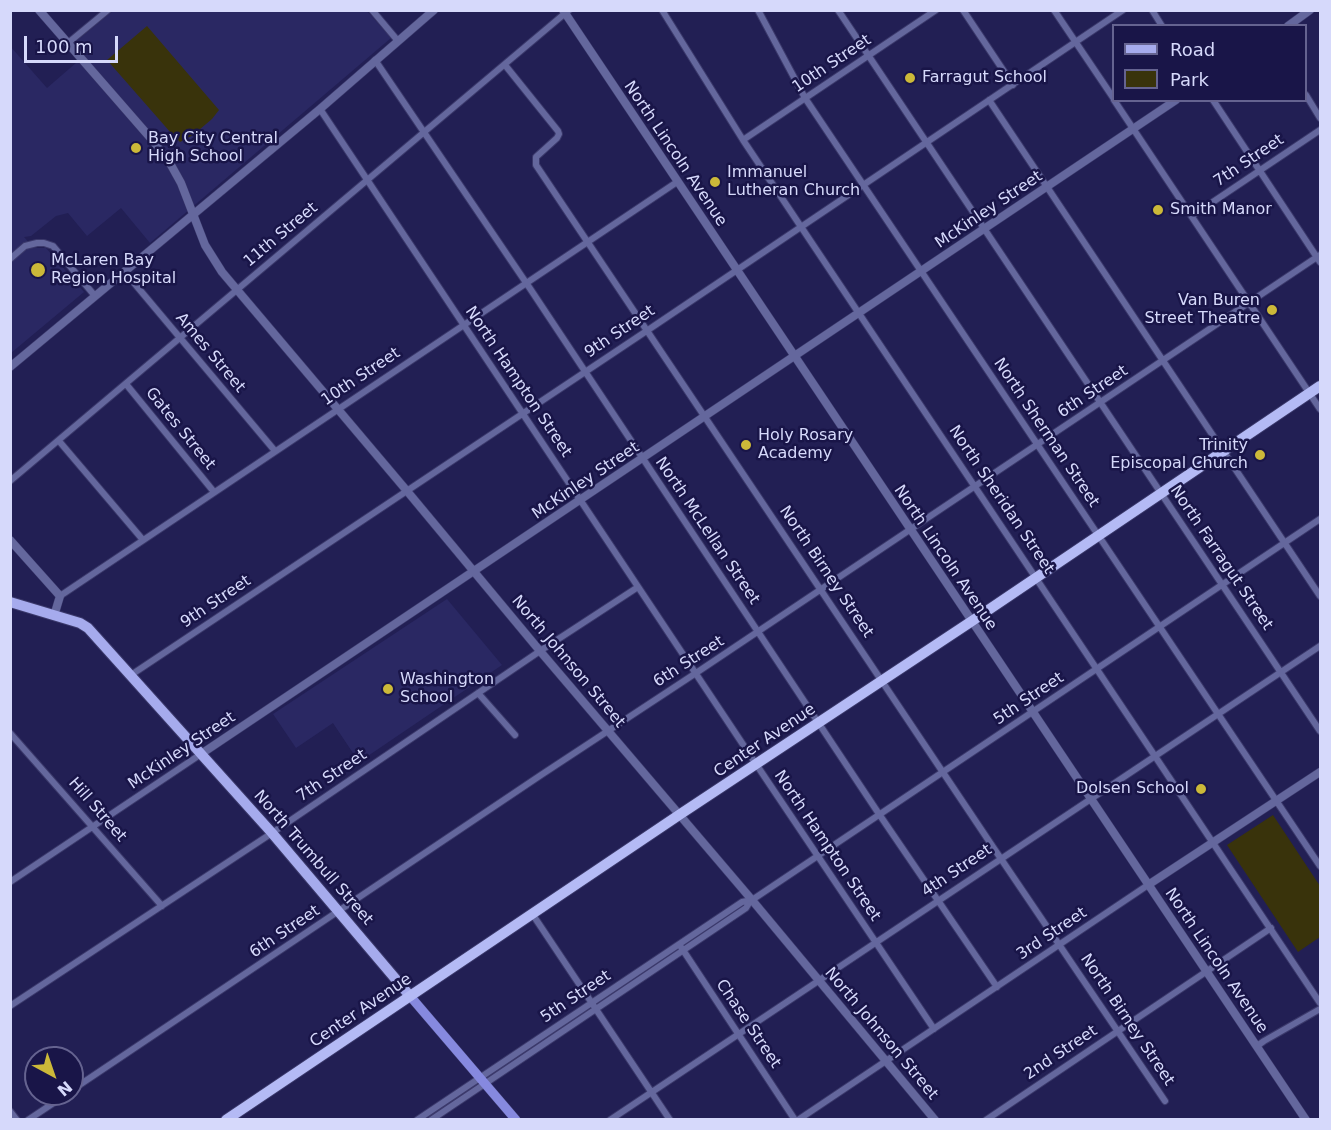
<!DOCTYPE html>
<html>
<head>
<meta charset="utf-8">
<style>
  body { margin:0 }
  #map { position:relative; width:1331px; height:1130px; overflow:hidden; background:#221f54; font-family:"DejaVu Sans",sans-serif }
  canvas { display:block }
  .frame { position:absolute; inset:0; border:12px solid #d6d9fb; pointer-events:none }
  .legend { position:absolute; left:1112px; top:24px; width:195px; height:78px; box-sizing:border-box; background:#191548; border:2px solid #656390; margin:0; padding:8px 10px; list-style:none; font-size:18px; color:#d6d9fb }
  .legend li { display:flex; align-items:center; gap:12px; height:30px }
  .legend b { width:30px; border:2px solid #656390 }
  .north { position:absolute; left:24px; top:1046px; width:60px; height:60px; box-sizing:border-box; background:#191548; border:2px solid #656390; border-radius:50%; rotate:140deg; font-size:16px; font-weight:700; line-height:24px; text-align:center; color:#d6d9fb }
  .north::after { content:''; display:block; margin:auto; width:21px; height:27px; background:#ccb939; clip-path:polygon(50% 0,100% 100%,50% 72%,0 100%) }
  .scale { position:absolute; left:24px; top:36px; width:94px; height:27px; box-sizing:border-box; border:3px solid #d6d9fb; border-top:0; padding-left:8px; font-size:18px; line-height:21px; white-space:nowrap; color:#d6d9fb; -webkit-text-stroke:4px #191548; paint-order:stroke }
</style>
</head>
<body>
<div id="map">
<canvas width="1331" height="1130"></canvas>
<div class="frame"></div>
<ul class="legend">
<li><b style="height:8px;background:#a6abed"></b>Road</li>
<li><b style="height:16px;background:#39330b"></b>Park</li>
</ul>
<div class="north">N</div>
<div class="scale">100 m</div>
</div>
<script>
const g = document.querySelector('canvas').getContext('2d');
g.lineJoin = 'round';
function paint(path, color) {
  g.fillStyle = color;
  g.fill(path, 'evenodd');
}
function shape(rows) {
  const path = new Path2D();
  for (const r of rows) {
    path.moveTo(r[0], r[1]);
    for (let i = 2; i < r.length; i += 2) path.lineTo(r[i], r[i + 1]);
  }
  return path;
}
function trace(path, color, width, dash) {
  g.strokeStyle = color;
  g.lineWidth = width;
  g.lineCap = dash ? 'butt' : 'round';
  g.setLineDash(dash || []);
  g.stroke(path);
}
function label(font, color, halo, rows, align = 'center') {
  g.font = font + ' "DejaVu Sans",sans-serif';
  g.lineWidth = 5;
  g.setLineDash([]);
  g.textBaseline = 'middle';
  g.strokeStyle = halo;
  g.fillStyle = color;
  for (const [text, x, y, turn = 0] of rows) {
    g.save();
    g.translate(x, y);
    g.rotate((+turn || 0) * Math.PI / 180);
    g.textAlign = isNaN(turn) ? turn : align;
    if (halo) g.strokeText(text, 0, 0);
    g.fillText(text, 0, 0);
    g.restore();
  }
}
const built = shape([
  [113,11,367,11,391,38,150,243,121,208,87,236,68,213,56,216,31,236,24,237,34,248,46,248,84,292,11,353,10,46,47,88,84,56,73,44],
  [447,599,502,665,359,762,333,723,296,748,273,714]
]);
const green = shape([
  [147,26,219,110,212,119,193,135,180,142,171,133,107,60],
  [1273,815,1320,886,1320,937,1298,952,1227,845]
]);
const minor = shape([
  [372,10,398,41],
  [662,10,743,140,1320,1003],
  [758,10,805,98,1320,866],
  [838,10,1320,731],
  [963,10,1013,85],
  [1054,10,1114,99],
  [1152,10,1162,26],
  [68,43,108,10],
  [375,60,531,290,879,814,997,987],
  [505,65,558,131,559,134,557,138,536,157,536,165,995,850,1165,1101],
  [1306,95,1320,118],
  [989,100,1320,596],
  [1114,100,1320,409],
  [1213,100,1320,262],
  [320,109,756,764,934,1029],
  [743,140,936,10],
  [1192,216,1320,130],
  [10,259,25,246,37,243,44,243,53,246,95,296],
  [124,271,275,451],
  [126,384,214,492],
  [59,441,143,540],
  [10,481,569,10],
  [60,596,677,182],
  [131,675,648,330,1123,10],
  [478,693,515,735],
  [10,733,162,906],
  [10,882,201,754],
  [533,915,670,1120],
  [681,947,795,1120],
  [10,1006,272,833,540,651,638,587],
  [1257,1046,1264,1041,1320,1009],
  [72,1090,541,775,696,673,1320,255],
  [10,1111,17,1120],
  [28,1120,67,1094],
  [417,1120,742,902,752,900,1320,519],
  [431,1120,746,908,751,900],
  [610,1120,1320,646],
  [798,1120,1148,885],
  [986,1120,1271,928]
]);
const tertiary = shape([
  [39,10,154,142,171,165,181,183,205,245,222,272,407,491,540,651,752,900,935,1120],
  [563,10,1306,1120],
  [1288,26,1310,10],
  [10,367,320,109,434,10],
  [10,540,60,596,54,616],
  [201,754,1176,100],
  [1148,885,1320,772]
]);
const secondary = shape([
  [410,996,516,1120]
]);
const primary = shape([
  [10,602,80,623,88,628,272,833,410,996]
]);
const trunk = shape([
  [226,1120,679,815,972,621,1320,386]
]);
const markers = [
  [910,78,6,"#ccb939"],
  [136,148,6,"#ccb939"],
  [715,182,6,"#ccb939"],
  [1158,210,6,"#ccb939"],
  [38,270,8,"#ccb939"],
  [1272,310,6,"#ccb939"],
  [746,445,6,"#ccb939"],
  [1260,455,6,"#ccb939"],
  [388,689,6,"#ccb939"],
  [1201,789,6,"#ccb939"]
];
const streetNames = [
  ["10th Street",832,64,-34],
  ["North Lincoln Avenue",675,154,56],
  ["7th Street",1249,161,-34],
  ["McKinley Street",989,210,-34],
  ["11th Street",281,235,-40],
  ["9th Street",620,332,-34],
  ["Ames Street",210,353,50],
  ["10th Street",361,377,-34],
  ["North Hampton Street",518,382,56],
  ["6th Street",1093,392,-34],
  ["Gates Street",180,429,51],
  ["North Sherman Street",1046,433,56],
  ["McKinley Street",586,481,-34],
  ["North Sheridan Street",1001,500,56],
  ["North McLellan Street",707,531,56],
  ["North Lincoln Avenue",945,558,56],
  ["North Farragut Street",1221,558,56],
  ["North Birney Street",826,572,56],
  ["9th Street",216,602,-34],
  ["North Johnson Street",568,662,50],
  ["6th Street",689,662,-33],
  ["5th Street",1029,699,-34],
  ["Center Avenue",765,741,-34],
  ["McKinley Street",182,751,-34],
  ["7th Street",332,776,-34],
  ["Hill Street",97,810,49],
  ["North Hampton Street",827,846,56],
  ["North Trumbull Street",313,858,49],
  ["4th Street",957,871,-34],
  ["6th Street",285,932,-34],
  ["3rd Street",1052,934,-34],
  ["North Lincoln Avenue",1216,961,56],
  ["5th Street",576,997,-34],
  ["Center Avenue",361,1011,-34],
  ["North Birney Street",1127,1020,56],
  ["Chase Street",748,1024,56],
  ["North Johnson Street",881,1034,50],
  ["2nd Street",1061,1053,-34]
];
const poiNames = [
  ["Farragut School",922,78],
  ["Bay City Central",148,139],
  ["High School",148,157],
  ["Immanuel",727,173],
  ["Lutheran Church",727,191],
  ["Smith Manor",1170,210],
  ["McLaren Bay",51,261],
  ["Region Hospital",51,279],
  ["Van Buren",1260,301,"right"],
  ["Street Theatre",1260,319,"right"],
  ["Holy Rosary",758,436],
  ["Academy",758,454],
  ["Trinity",1248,446,"right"],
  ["Episcopal Church",1248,464,"right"],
  ["Washington",400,680],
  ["School",400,698],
  ["Dolsen School",1189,789,"right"]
];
paint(built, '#2a2863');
paint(green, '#39330b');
trace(minor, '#3b396b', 8);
trace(tertiary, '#3b396b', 9);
trace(secondary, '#3b396b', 10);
trace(primary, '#3b396b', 12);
trace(trunk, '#3b396b', 12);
trace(minor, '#64679d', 6);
trace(tertiary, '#64679d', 8);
trace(secondary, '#8689df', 9);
trace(primary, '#a6abed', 10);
trace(trunk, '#b4baf5', 10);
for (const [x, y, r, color] of markers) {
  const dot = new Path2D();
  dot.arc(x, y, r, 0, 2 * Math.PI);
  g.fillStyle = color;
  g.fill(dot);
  trace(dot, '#191548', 2);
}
label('16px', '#d6d9fb', '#191548', streetNames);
label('16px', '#d6d9fb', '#191548', poiNames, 'left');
</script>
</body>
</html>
